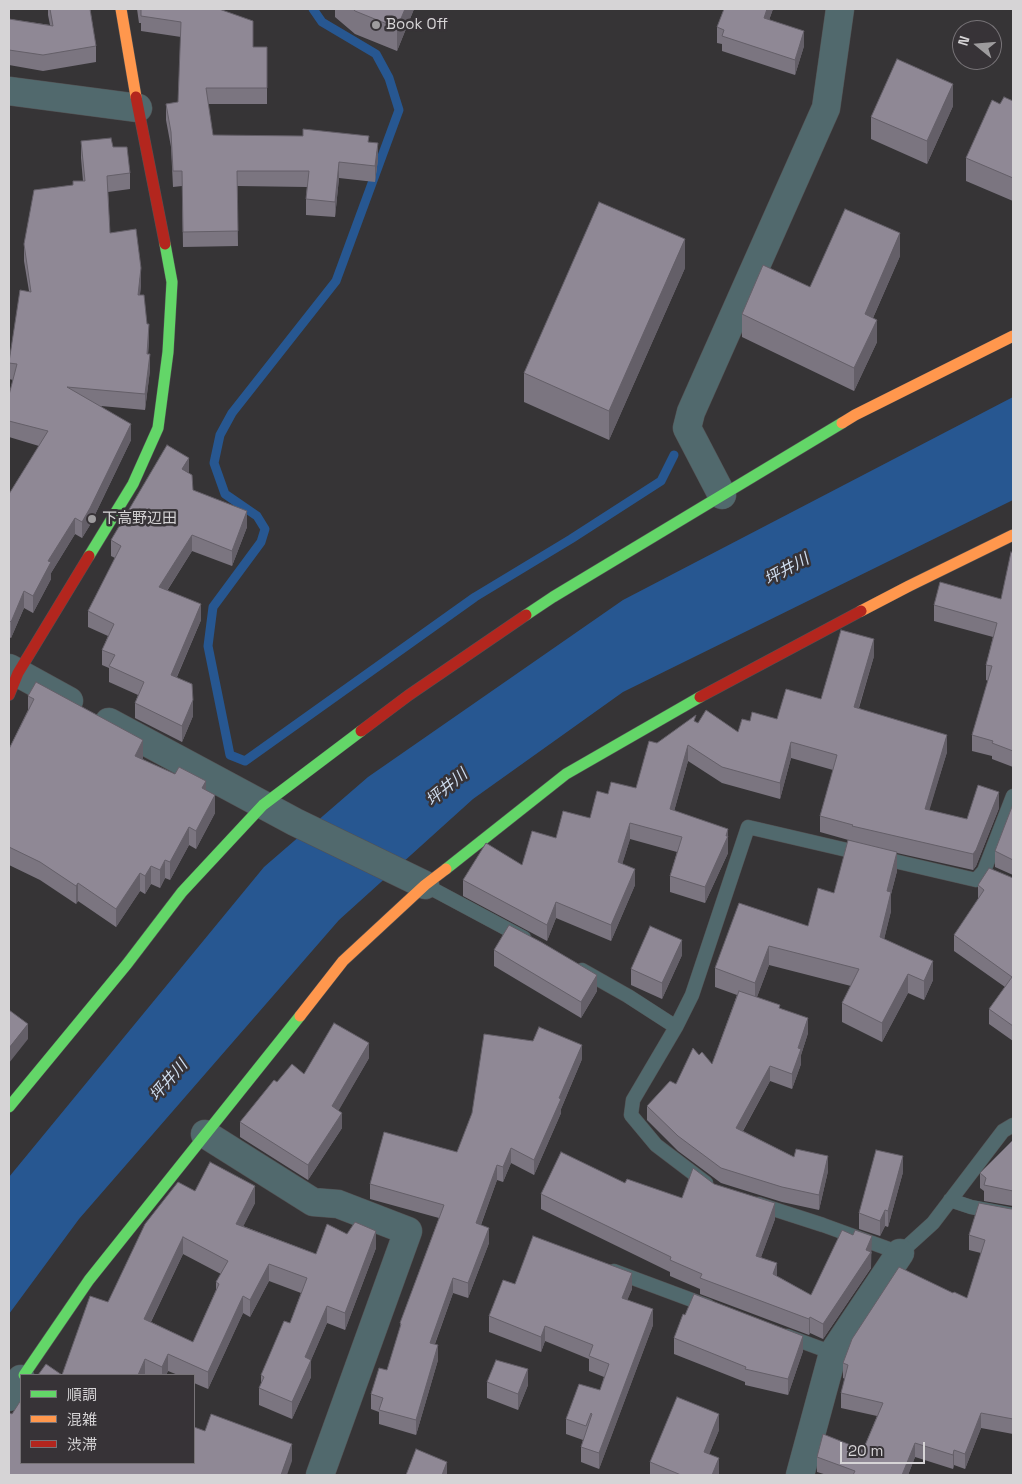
<!DOCTYPE html>
<html>
<head>
<meta charset="utf-8">
<style>
  body { margin:0 }
  #map { position:relative; width:1022px; height:1484px; overflow:hidden; background:#363436; font-family:"Space Grotesk","Noto Sans JP",sans-serif }
  canvas { display:block }
  .frame { position:absolute; inset:0; border:10px solid #d6d4d6; pointer-events:none }
  .legend { position:absolute; left:20px; top:1374px; width:175px; height:90px; box-sizing:border-box; background:#373337; border:1px solid #777377; margin:0; padding:6px 9px; list-style:none; font-size:15px; color:#d6d4d6 }
  .legend li { display:flex; align-items:center; gap:10px; height:25px }
  .legend b { width:25px; border:1px solid #777377 }
  .north { position:absolute; left:952px; top:20px; width:50px; height:50px; box-sizing:border-box; background:#373337; border:1px solid #777377; border-radius:50%; rotate:287deg; font-size:14px; font-weight:700; line-height:20px; text-align:center; color:#d6d4d6 }
  .north::after { content:''; display:block; margin:auto; width:18px; height:22px; background:#9e9c9e; clip-path:polygon(50% 0,100% 100%,50% 72%,0 100%) }
  .scale { position:absolute; left:840px; top:1442px; width:85px; height:22px; box-sizing:border-box; border:2px solid #d6d4d6; border-top:0; padding-left:6px; font-size:15px; line-height:18px; white-space:nowrap; color:#d6d4d6; -webkit-text-stroke:4px #373337; paint-order:stroke }
</style>
</head>
<body>
<div id="map">
<canvas width="1022" height="1484"></canvas>
<div class="frame"></div>
<ul class="legend">
<li><b style="height:6px;background:#63d668"></b>順調</li>
<li><b style="height:6px;background:#ff974d"></b>混雑</li>
<li><b style="height:6px;background:#b3261e"></b>渋滞</li>
</ul>
<div class="north">N</div>
<div class="scale">20 m</div>
</div>
<script>
const g = document.querySelector('canvas').getContext('2d');
g.lineJoin = 'round';
function paint(path, color) {
  g.fillStyle = color;
  g.fill(path, 'evenodd');
}
function shape(rows) {
  const path = new Path2D();
  for (const r of rows) {
    path.moveTo(r[0], r[1]);
    for (let i = 2; i < r.length; i += 2) path.lineTo(r[i], r[i + 1]);
  }
  return path;
}
function trace(path, color, width, dash) {
  g.strokeStyle = color;
  g.lineWidth = width;
  g.lineCap = dash ? 'butt' : 'round';
  g.setLineDash(dash || []);
  g.stroke(path);
}
function label(font, color, halo, rows, align = 'center') {
  g.font = font + ' "Space Grotesk","Noto Sans JP",sans-serif';
  g.lineWidth = 5;
  g.setLineDash([]);
  g.textBaseline = 'middle';
  g.strokeStyle = halo;
  g.fillStyle = color;
  for (const [text, x, y, turn = 0] of rows) {
    g.save();
    g.translate(x, y);
    g.rotate((+turn || 0) * Math.PI / 180);
    g.textAlign = isNaN(turn) ? turn : align;
    if (halo) g.strokeText(text, 0, 0);
    g.fillText(text, 0, 0);
    g.restore();
  }
}
const water = shape([
  [1013,397,1013,500,623,692,473,799,339,920,79,1219,9,1314,9,1177,264,867,368,777,623,600]
]);
const stream = shape([
  [313,9,322,22,376,54,389,78,399,110,336,281,232,413,220,435,214,463,225,494,257,516,265,529,261,542,213,607,208,646,230,755,245,761,475,597,571,539,661,481,674,455]
]);
const lane = shape([
  [425,885,524,938],
  [582,970,628,996,676,1027],
  [706,1183,656,1145,631,1115,633,1100,676,1027,692,995,748,827,976,880,984,871,1013,796],
  [950,1200,971,1207,1013,1215],
  [758,1204,823,1225,900,1253,933,1223,1003,1131,1013,1125],
  [614,1271,708,1306],
  [787,1336,833,1353]
]);
const street = shape([
  [9,91,138,108],
  [722,495,687,428,691,412,826,108,840,9],
  [9,668,69,701],
  [109,722,295,822,425,885],
  [205,1134,313,1202,338,1204,408,1231,320,1475],
  [9,1397,21,1379],
  [800,1475,833,1353,900,1253]
]);
const fast = shape([
  [89,556,133,484,158,428,168,352,172,282,165,244],
  [526,615,553,597,842,423],
  [446,869,566,774,700,697],
  [9,1107,127,964,182,892,263,805,361,731],
  [24,1375,89,1280,300,1016]
]);
const slow = shape([
  [121,9,136,97],
  [842,423,855,415,1013,336],
  [861,611,909,586,1013,535],
  [300,1016,343,961,425,885,446,869]
]);
const jam = shape([
  [136,97,165,244],
  [9,695,18,673,89,556],
  [700,697,861,611],
  [361,731,409,695,526,615]
]);
const wall = shape([
  [48,9,90,9,96,46,96,62,43,71,9,65,9,19,50,25,48,15],
  [137,9,219,9,253,47,267,47,267,104,208,104,213,135,369,142,378,159,375,182,339,178,335,217,306,215,306,199,307,187,237,186,238,246,183,247,182,186,173,187,171,147,166,120,166,104,178,102,181,37,141,31,141,23,139,23],
  [335,9,414,9,397,51,355,34,335,17],
  [724,9,773,9,769,20,804,46,795,75,722,51,722,44,717,43,717,27],
  [1013,101,1013,201,966,181,966,158,1000,104],
  [953,106,927,164,871,139,871,117],
  [81,141,113,147,130,173,130,189,108,192,110,233,141,284,140,295,147,324,149,340,148,354,150,370,145,410,101,406,131,440,90,525,82,538,75,534,51,573,51,579,33,613,24,608,11,638,9,637,9,494,39,446,9,437,9,395,13,380,9,379,9,362,29,291,24,261,24,244,73,185,83,181,81,158],
  [900,256,873,318,877,342,854,391,742,337,742,314,810,287],
  [685,268,609,440,524,402,524,373],
  [189,473,193,490,247,527,232,566,192,551,167,591,201,620,177,677,193,716,182,742,135,718,135,703,138,695,109,682,109,668,102,665,102,650,108,636,88,627,88,611,115,558,111,556,111,540],
  [1013,553,1013,767,992,759,992,756,972,751,972,735,988,681,986,680,986,665,993,637,934,621,934,605,1001,599],
  [874,656,859,708,947,752,929,810,967,819,999,808,976,866,973,870,897,853,897,871,891,894,891,911,884,939,933,980,924,1000,908,993,882,1042,842,1022,842,1003,851,986,769,965,757,997,780,1008,808,1033,801,1055,801,1064,792,1089,770,1081,743,1131,794,1157,828,1171,819,1210,782,1202,721,1183,678,1151,647,1120,647,1106,676,1084,699,1055,712,1064,737,995,715,987,715,968,808,926,834,893,852,841,820,832,820,816,833,770,791,758,780,799,722,783,688,761,674,811,728,829,728,853,705,903,670,892,670,876,677,852,630,839,622,864,635,885,611,941,556,918,547,941,463,896,463,880,522,865,556,838,590,818,608,794,636,788,657,743,696,722,698,723,738,732,750,721,777,719,821,699],
  [36,682,143,758,142,759,206,790,215,813,196,849,189,845,170,880,165,878,160,888,151,884,145,894,140,891,116,927,78,901,76,904,40,880,9,865,9,749,28,710,28,696],
  [1013,804,1013,875,995,867,995,851],
  [1013,878,1013,1041,989,1024,989,1009,1005,987,954,951,954,935,978,900,978,885],
  [494,950,597,991,581,1018,494,966],
  [682,955,662,999,631,985,631,969],
  [369,1058,338,1111,342,1128,308,1180,240,1137,240,1122,277,1082,304,1074],
  [582,1059,561,1109,561,1113,534,1175,511,1163,503,1182,497,1180,481,1225,489,1243,468,1298,453,1293,435,1344,438,1360,416,1435,379,1424,379,1412,371,1409,371,1394,387,1370,400,1328,400,1323,439,1218,370,1199,370,1184,457,1152],
  [1013,1140,1013,1206,984,1201,984,1191,980,1188,980,1173],
  [903,1172,888,1227,885,1226,880,1236,859,1229,859,1213],
  [625,1183,682,1198,714,1184,775,1219,761,1257,777,1276,811,1295,872,1252,871,1254,871,1268,823,1339,810,1333,809,1335,700,1294,700,1289,670,1276,670,1272,541,1209,541,1194],
  [195,1191,255,1203,243,1226,316,1254,347,1234,376,1248,345,1330,327,1323,311,1360,311,1377,292,1419,259,1405,259,1388,261,1385,261,1375,290,1323,301,1293,269,1281,250,1317,243,1313,208,1389,194,1383,194,1375,178,1375,168,1371,166,1375,38,1375,62,1375,108,1302],
  [183,1254,221,1274,216,1282,216,1290,193,1342,151,1322],
  [1011,1209,1013,1209,1013,1434,981,1428,965,1469,954,1465,953,1469,915,1457,908,1475,827,1475,817,1472,817,1457,863,1450,877,1416,841,1408,841,1393,845,1379,843,1378,843,1363,953,1293,967,1298,981,1253,969,1250,969,1235],
  [515,1284,632,1289,627,1300,653,1325,599,1469,581,1462,581,1447,583,1440,566,1434,566,1419,600,1390,604,1377,589,1371,589,1359,545,1341,541,1352,489,1332,489,1316],
  [685,1315,803,1351,788,1395,745,1385,745,1382,674,1354,674,1338],
  [487,1382,528,1385,518,1410,487,1398],
  [719,1430,709,1454,719,1473,718,1475,650,1475,650,1462]
]);
const shadedWall = shape([
  [405,9,414,9,397,51,397,28],
  [767,9,773,9,764,34,764,18],
  [804,31,804,46,795,75,795,60],
  [953,84,953,106,927,164,927,141],
  [378,143,378,159,375,182,375,166],
  [339,162,339,178,335,217,335,202],
  [900,233,900,256,865,336,865,314],
  [685,239,685,268,609,440,609,411],
  [141,268,141,284,138,312,138,295],
  [877,320,877,342,854,391,854,368],
  [149,324,149,340,147,370,147,354],
  [150,354,150,370,145,410,145,394],
  [131,424,131,440,90,525,82,538,82,522],
  [189,458,189,473,182,469],
  [247,511,247,527,232,566,232,551],
  [75,518,75,534,51,573,51,579,33,613,33,596,48,561],
  [192,535,192,551,159,603,159,587],
  [24,591,24,608,11,638,11,622],
  [201,604,201,620,171,690,171,675],
  [874,639,874,656,854,723,854,707],
  [193,700,193,716,182,742,182,726],
  [947,735,947,752,925,825,925,809],
  [143,740,143,758,135,774,135,756],
  [791,742,791,758,780,799,780,783],
  [688,745,688,761,670,826,670,809],
  [206,781,206,799,202,788],
  [999,792,999,808,976,866,973,870,973,854],
  [215,795,215,813,196,849,196,831],
  [630,823,630,839,618,878,618,862],
  [189,827,189,845,170,880,170,862],
  [728,829,728,853,705,903,705,887],
  [897,852,897,871,891,894,891,911,880,956,880,937,887,891],
  [165,860,165,878,160,888,160,870],
  [151,866,151,884,145,894,145,876],
  [635,869,635,885,611,941,611,925],
  [140,873,140,891,116,927,116,909],
  [78,883,78,901,76,904,76,886],
  [556,902,556,918,547,941,547,925],
  [682,940,682,955,662,999,662,983],
  [769,946,769,965,755,1002,755,983],
  [933,961,933,980,924,1000,924,981],
  [908,974,908,993,882,1042,882,1023],
  [597,975,597,991,581,1018,581,1002],
  [808,1018,808,1033,801,1055,801,1064,792,1089,792,1074,798,1048],
  [28,1024,28,1039,9,1063,9,1048],
  [369,1043,369,1058,332,1122,332,1106],
  [582,1045,582,1059,561,1109,561,1113,534,1175,534,1160,559,1098],
  [770,1066,770,1081,736,1143,736,1128],
  [342,1113,342,1128,308,1180,308,1165],
  [511,1148,511,1163,503,1182,503,1167],
  [828,1156,828,1171,819,1210,819,1195],
  [903,1156,903,1172,888,1227,888,1211],
  [497,1165,497,1180,476,1238,476,1223],
  [255,1186,255,1203,236,1241,236,1224],
  [775,1203,775,1219,756,1271,756,1256],
  [885,1210,885,1226,880,1236,880,1221],
  [489,1228,489,1243,468,1298,468,1283],
  [376,1231,376,1248,345,1330,345,1313],
  [872,1236,871,1268,823,1339,823,1324,866,1250],
  [183,1237,183,1254,144,1336,144,1319],
  [777,1263,777,1279,773,1274],
  [269,1264,269,1281,250,1317,250,1300],
  [632,1273,632,1289,622,1313,622,1298],
  [453,1278,453,1293,430,1357,430,1343],
  [243,1296,243,1313,208,1389,208,1372],
  [327,1306,327,1323,311,1360,311,1377,292,1419,292,1402,305,1357],
  [653,1309,653,1325,599,1469,599,1453],
  [810,1317,810,1333,809,1335,809,1319],
  [545,1326,545,1341,541,1352,541,1337],
  [803,1336,803,1351,788,1395,788,1379],
  [438,1345,438,1360,416,1435,416,1420],
  [168,1354,168,1371,166,1375,162,1375,162,1367],
  [145,1359,145,1375,138,1375],
  [528,1369,528,1385,518,1410,518,1394],
  [981,1413,981,1428,965,1469,965,1454],
  [719,1414,719,1430,704,1467,704,1452],
  [915,1443,915,1457,908,1475,902,1475],
  [292,1444,292,1461,287,1475,281,1475],
  [954,1450,954,1465,953,1469,953,1455],
  [719,1458,719,1473,718,1475,712,1475],
  [447,1462,447,1475,442,1475]
]);
const building = shape([
  [50,9,90,9,96,46,43,55,9,50,9,19,53,26,50,9],
  [141,9,219,9,253,21,253,47,267,47,267,88,206,88,213,135,303,136,303,129,369,136,368,142,378,143,375,166,339,162,335,202,306,199,309,171,237,171,238,231,183,232,182,171,173,171,171,132,166,104,178,102,181,22,141,16,141,9],
  [353,9,405,9,397,28,355,11,353,9],
  [724,9,767,9,764,18,804,31,795,60,722,36,724,30,717,27,724,9],
  [897,59,953,84,927,141,871,117,897,59],
  [1004,97,1013,101,1013,178,966,158,992,100,1000,104,1004,97],
  [111,138,113,147,127,147,130,173,107,176,110,233,136,229,141,268,138,295,144,295,147,324,149,324,147,354,150,354,145,394,67,387,131,424,90,508,82,522,75,518,48,561,51,562,33,596,24,591,11,622,9,620,9,494,48,431,9,421,9,395,17,364,9,363,9,362,20,290,31,292,24,244,34,190,73,185,73,181,85,181,81,141,111,138],
  [599,202,685,239,609,411,524,373,599,202],
  [845,209,900,233,865,314,877,320,854,368,742,314,763,265,810,287,845,209],
  [167,445,189,458,182,469,192,475,193,490,247,511,232,551,192,535,159,587,201,604,171,675,192,684,193,700,182,726,135,703,144,682,109,666,115,655,102,650,114,624,88,611,121,546,111,540,167,445],
  [1011,552,1013,553,1013,751,992,743,993,741,972,735,992,666,986,665,997,623,934,605,940,582,1001,599,1011,552],
  [841,630,874,639,854,707,947,735,925,809,967,819,978,785,999,792,976,850,973,854,852,826,853,825,820,816,837,755,791,742,780,783,722,767,688,745,670,809,728,829,726,836,728,836,705,887,670,876,682,837,630,823,618,862,635,869,611,925,556,902,547,925,463,880,486,843,522,865,532,831,556,838,563,811,590,818,597,791,608,794,611,782,636,788,649,741,657,743,696,715,694,721,698,723,706,710,738,732,742,719,750,721,752,712,777,719,786,689,821,699,841,630],
  [36,682,143,740,135,756,175,774,179,767,206,781,202,788,215,795,196,831,189,827,170,862,165,860,160,870,151,866,145,876,140,873,116,909,78,883,76,886,40,862,9,847,9,749,34,699,28,696,36,682],
  [1013,804,1013,860,995,851,1013,804],
  [848,840,897,852,887,891,891,892,880,937,933,961,924,981,908,974,882,1023,842,1003,859,969,769,946,755,983,715,968,739,903,808,926,818,888,834,893,848,840],
  [989,868,1013,878,1013,1026,989,1009,1012,977,954,935,984,890,978,885,989,868],
  [509,925,541,942,597,975,581,1002,494,950,509,925],
  [650,926,682,940,662,983,631,969,650,926],
  [739,991,780,1005,779,1008,808,1018,798,1048,801,1049,792,1074,770,1066,736,1128,794,1157,796,1149,828,1156,819,1195,782,1187,721,1168,678,1136,647,1106,670,1081,676,1084,693,1048,699,1055,702,1052,712,1064,739,991],
  [9,1010,28,1024,9,1048,9,1010],
  [334,1023,369,1043,332,1106,342,1113,308,1165,240,1122,274,1080,277,1082,292,1064,304,1074,334,1023],
  [539,1027,582,1045,559,1098,561,1099,534,1160,511,1148,503,1167,497,1165,476,1223,489,1228,468,1283,453,1278,430,1343,438,1345,416,1420,379,1410,383,1398,371,1394,379,1368,387,1370,401,1324,400,1323,444,1205,370,1184,384,1132,457,1152,472,1113,484,1034,533,1041,539,1027],
  [1013,1140,1013,1191,984,1185,986,1178,980,1173,1013,1140],
  [876,1150,903,1156,888,1211,885,1210,880,1221,859,1213,876,1150],
  [561,1152,625,1183,627,1179,682,1198,693,1168,714,1184,775,1203,756,1256,777,1263,773,1274,811,1295,842,1230,853,1235,855,1230,872,1236,866,1250,871,1252,823,1324,810,1317,809,1319,700,1278,702,1274,670,1260,671,1257,541,1194,561,1152],
  [210,1162,255,1186,236,1224,316,1254,327,1224,347,1234,355,1222,376,1231,345,1313,327,1306,305,1357,311,1360,292,1402,259,1388,264,1377,261,1375,284,1321,290,1323,307,1278,269,1264,250,1300,243,1296,208,1372,168,1354,162,1367,145,1359,138,1375,38,1375,46,1364,62,1375,90,1296,108,1302,145,1224,178,1182,195,1191,210,1162],
  [183,1237,228,1261,216,1282,219,1284,193,1342,144,1319,183,1237],
  [979,1203,1011,1209,1013,1209,1013,1419,981,1413,965,1454,954,1450,953,1455,915,1443,902,1475,853,1475,855,1471,817,1457,823,1434,863,1450,883,1403,841,1393,848,1365,843,1363,852,1339,899,1267,953,1293,954,1292,967,1298,985,1240,969,1235,979,1203],
  [533,1236,632,1273,622,1298,653,1309,599,1453,581,1447,592,1414,591,1413,586,1426,566,1419,579,1384,600,1390,609,1364,589,1356,593,1345,545,1326,541,1337,489,1316,503,1280,515,1284,533,1236],
  [694,1294,803,1336,788,1379,745,1369,746,1367,674,1338,683,1314,685,1315,694,1294],
  [496,1360,528,1369,518,1394,487,1382,496,1360],
  [677,1397,719,1414,704,1452,719,1458,712,1475,681,1475,650,1462,677,1397],
  [21,1400,21,1463,194,1463,194,1427,205,1431,211,1414,292,1444,281,1475,9,1475,9,1414,10,1413,12,1414,21,1400],
  [416,1449,447,1462,442,1475,406,1475,416,1449]
]);
const markers = [
  [376,25,5,"#9e9c9e"],
  [92,519,5,"#9e9c9e"]
];
const poiNames = [
  ["Book Off",386,25],
  ["下高野辺田",102,519]
];
const waterNames = [
  ["坪井川",787,570,-29],
  ["坪井川",447,788,-40],
  ["坪井川",169,1081,-49]
];
paint(water, '#275791');
trace(stream, '#275791', 9);
trace(lane, '#535153', 15);
trace(street, '#535153', 29);
trace(fast, '#535153', 12);
trace(slow, '#535153', 12);
trace(jam, '#535153', 12);
trace(lane, '#51696d', 14);
trace(street, '#51696d', 28);
trace(fast, '#63d668', 11);
trace(slow, '#ff974d', 11);
trace(jam, '#b3261e', 11);
paint(wall, '#7b7580');
paint(shadedWall, '#645f68');
paint(building, '#8f8895');
trace(building, '#645f68', 1);
for (const [x, y, r, color] of markers) {
  const dot = new Path2D();
  dot.arc(x, y, r, 0, 2 * Math.PI);
  g.fillStyle = color;
  g.fill(dot);
  trace(dot, '#373337', 2);
}
label('15px', '#d6d4d6', '#373337', poiNames, 'left');
label('italic 16px', '#cfddef', '#373337', waterNames);
</script>
</body>
</html>
